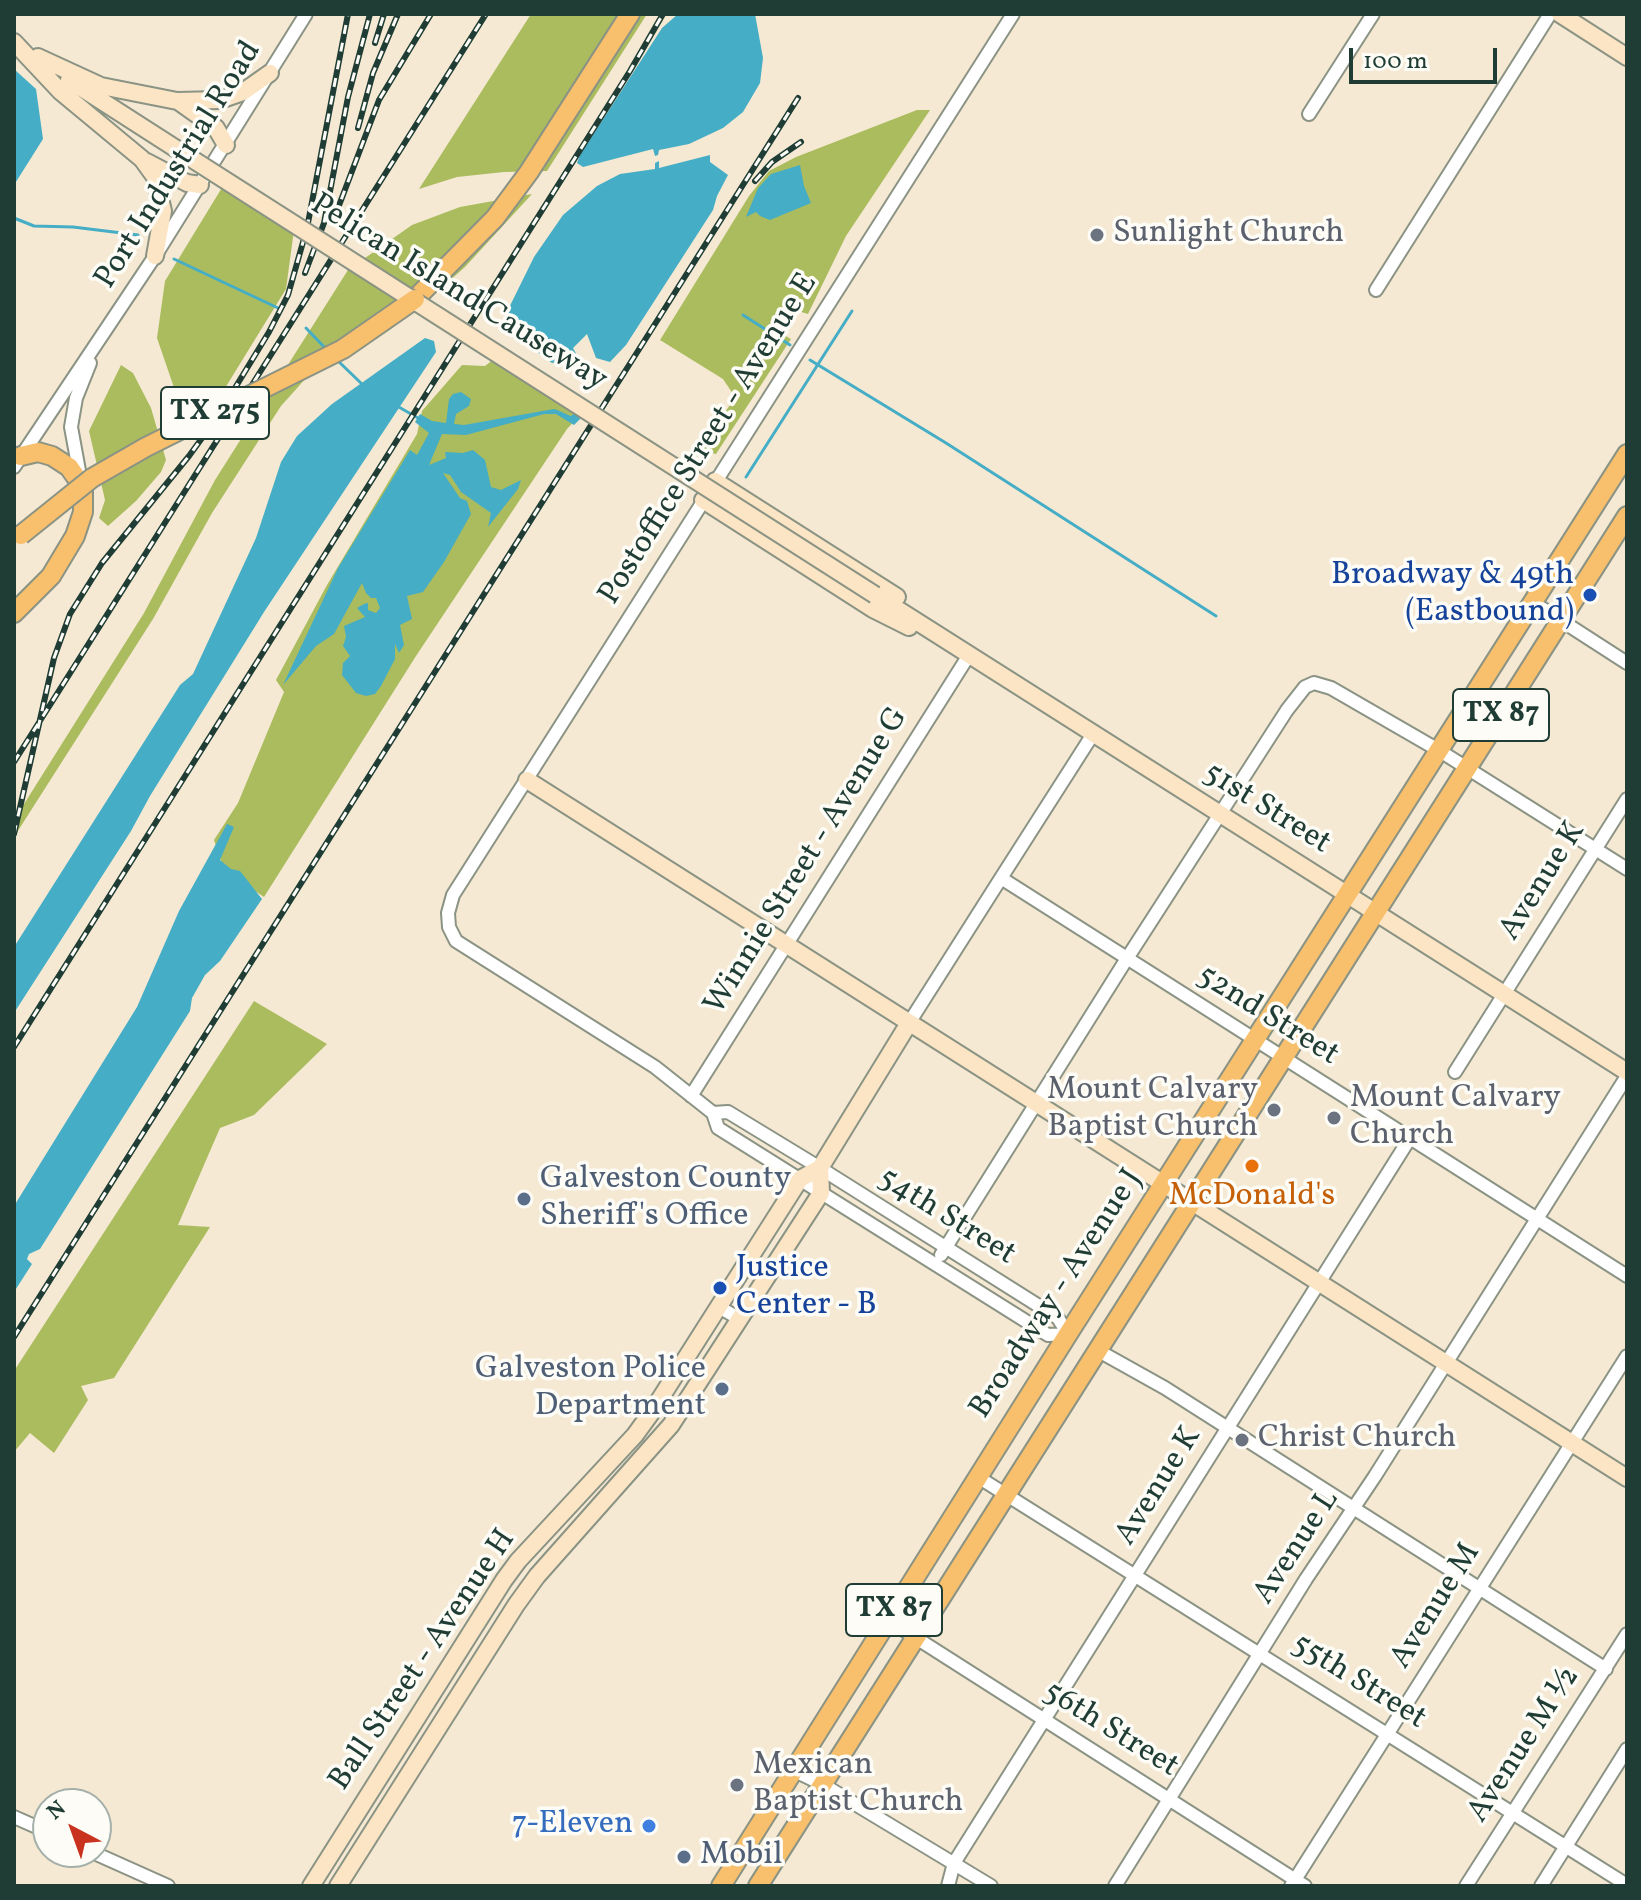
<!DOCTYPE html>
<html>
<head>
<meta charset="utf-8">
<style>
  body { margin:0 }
  #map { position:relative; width:1641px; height:1900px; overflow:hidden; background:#f5e9d3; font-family:Vollkorn,serif }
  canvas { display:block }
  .frame { position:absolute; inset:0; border:16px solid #1f3d34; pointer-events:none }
  .north { position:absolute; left:32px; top:1788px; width:80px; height:80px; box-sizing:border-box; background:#fdfcf7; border:2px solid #a4b0a9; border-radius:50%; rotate:319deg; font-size:22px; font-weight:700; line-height:32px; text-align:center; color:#1f3d34 }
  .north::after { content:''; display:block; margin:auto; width:28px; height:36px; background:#c8321e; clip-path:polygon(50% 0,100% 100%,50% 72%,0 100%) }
  .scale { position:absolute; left:1349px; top:48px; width:148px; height:36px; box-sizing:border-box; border:4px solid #1f3d34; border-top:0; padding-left:10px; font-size:24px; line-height:28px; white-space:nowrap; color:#1f3d34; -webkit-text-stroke:6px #fdfcf7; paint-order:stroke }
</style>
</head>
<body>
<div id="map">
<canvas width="1641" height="1900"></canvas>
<div class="frame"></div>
<div class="north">N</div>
<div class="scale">100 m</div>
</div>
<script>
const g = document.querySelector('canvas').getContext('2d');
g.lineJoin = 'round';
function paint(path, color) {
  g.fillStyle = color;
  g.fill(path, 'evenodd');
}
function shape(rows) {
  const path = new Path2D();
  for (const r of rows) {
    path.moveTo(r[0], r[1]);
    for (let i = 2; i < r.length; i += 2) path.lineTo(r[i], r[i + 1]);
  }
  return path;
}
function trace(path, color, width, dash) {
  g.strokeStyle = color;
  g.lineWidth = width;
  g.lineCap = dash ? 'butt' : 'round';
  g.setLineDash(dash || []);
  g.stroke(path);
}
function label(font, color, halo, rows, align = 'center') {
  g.font = font + ' Vollkorn,serif';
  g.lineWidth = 7;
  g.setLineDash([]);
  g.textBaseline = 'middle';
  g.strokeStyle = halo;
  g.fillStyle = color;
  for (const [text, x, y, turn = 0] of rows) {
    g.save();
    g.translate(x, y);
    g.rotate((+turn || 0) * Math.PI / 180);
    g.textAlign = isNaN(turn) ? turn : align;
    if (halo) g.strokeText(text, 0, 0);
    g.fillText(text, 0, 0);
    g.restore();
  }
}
const green = shape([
  [531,14,647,14,547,171,504,172,457,177,419,189],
  [917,110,930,110,846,236,808,314,791,309,777,331,791,339,716,454,700,451,735,397,723,379,660,340,749,196,769,171,796,157],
  [223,186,294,230,286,289,195,437,181,408,157,338,165,281],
  [532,194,465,267,414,312,385,333,307,377,281,406,212,513,153,619,14,837,14,820,144,613,215,480,348,270,412,225,460,207],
  [504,351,589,406,567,429,416,656,264,897,224,870,214,840,238,803,284,692,276,680,327,585,417,434,422,411,462,365,485,366],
  [121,365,133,373,151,408,166,460,161,472,136,501,108,526,99,518,105,500,89,431],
  [254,1001,327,1044,254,1115,220,1128,178,1225,210,1227,114,1378,81,1386,88,1400,54,1453,30,1433,14,1452,14,1371]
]);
const water = shape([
  [678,14,755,14,763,58,760,83,743,112,723,128,689,144,659,150,658,155,655,156,653,149,583,167,577,163,580,155,662,28],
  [14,69,36,89,43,139,14,185],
  [710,155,710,162,728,175,717,196,713,210,626,345,610,362,596,358,587,334,573,348,578,357,552,363,509,331,502,322,534,257,563,215,597,186,620,174,655,169,655,163,659,161,659,168],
  [800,165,804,186,811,203,770,220,760,216,756,212,746,217,758,188,771,174],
  [425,338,434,341,436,352,264,612,150,796,131,831,14,1013,14,947,180,685,193,674,256,538,281,462,297,436,332,404],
  [461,392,471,399,469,406,456,414,454,424,464,425,554,409,569,418,581,407,588,411,574,425,556,414,544,414,466,435,442,434,429,465,446,458,445,452,463,453,473,450,485,460,491,487,501,490,521,480,518,489,488,527,491,513,461,492,450,475,443,473,460,498,467,501,471,514,444,562,423,592,407,596,412,619,400,625,404,645,399,653,395,644,395,659,381,686,375,694,366,696,356,693,342,675,343,663,350,656,343,646,346,637,344,626,365,617,357,608,364,604,368,603,368,610,376,613,380,608,376,598,371,598,366,593,362,583,334,634,316,646,283,685,338,568,410,450,417,455,429,433,415,422,420,414,432,421,446,423,449,399,453,394],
  [227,824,234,827,220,860,231,869,240,871,262,899,220,961,205,975,192,998,190,1011,40,1249,29,1254,27,1259,32,1264,14,1292,14,1206,137,1007,179,911]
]);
const stream = shape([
  [14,218,34,226,73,227,138,235],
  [174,259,278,308],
  [743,315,790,345],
  [306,328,326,349],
  [337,360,363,385],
  [810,360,946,443,1216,616],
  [397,406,418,418],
  [556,411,574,419],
  [746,477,852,311]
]);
const street = shape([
  [1309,114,1373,14],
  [1376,290,1550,14],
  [14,467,155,256,306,14],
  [80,476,71,427,76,398,90,363],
  [1534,603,1627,663],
  [1001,878,1093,734],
  [909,1023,1001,878,1627,1276],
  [1455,1072,1627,799],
  [691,1096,969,655],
  [713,1113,728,1112,820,1168,1058,1318,1068,1334,1048,1335,718,1128,713,1113,655,1067,456,941,449,927,448,913,453,895,1013,14],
  [941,1255,1126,960,1287,710,1305,687,1314,683,1331,688,1440,751,1627,869],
  [719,1307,738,1318],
  [1097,1350,1165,1388,1606,1669],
  [978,1477,1627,1885],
  [888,1620,1305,1886],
  [793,1770,822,1784,991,1886],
  [14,1817,48,1832],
  [92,1852,168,1886],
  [948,1886,954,1863,1410,1138],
  [1115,1886,1306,1579,1375,1476,1627,1076],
  [1291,1886,1627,1356],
  [1466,1886,1627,1634],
  [1541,1886,1627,1749]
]);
const secondary = shape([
  [1560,14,1627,57],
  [14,42,60,91,142,159,155,177,163,211,155,256],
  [38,57,101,86,177,101,220,100,243,92,270,73],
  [69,80,178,150],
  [178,101,216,128,226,145],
  [147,162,187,183,200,185],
  [715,481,897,597],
  [703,500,873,609,909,627],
  [875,595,1627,1072],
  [527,780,1627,1478],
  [311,1886,504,1580,518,1561,635,1435,651,1413,800,1179,820,1168,909,1023],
  [338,1886,516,1605,537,1576,671,1425,821,1193,820,1168]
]);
const primary = shape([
  [415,299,495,218,529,172,630,14],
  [14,613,51,576,75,536,83,512,83,487,69,467,52,456,38,452,21,456],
  [721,1886,1068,1334,1627,454],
  [758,1886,1627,516]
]);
const rail = shape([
  [375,43,384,14],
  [358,128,373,73,398,14],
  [755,181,772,162,801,142],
  [335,216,379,100,431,14],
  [305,273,324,223,348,97,370,14],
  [14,762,486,14],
  [14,834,54,658,70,614,102,563,189,456,218,416,269,332,288,295,307,228,348,14],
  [14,1047,630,71,663,14],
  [14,1337,798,98]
]);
const secondaryBridge = shape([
  [178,150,875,595]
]);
const primaryBridge = shape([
  [21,535,92,478,146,447,343,349,415,299]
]);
const markers = [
  [1097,235,8,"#6b7280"],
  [1590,595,8,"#1a4fb4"],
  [1274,1110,8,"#6b7280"],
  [1334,1118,8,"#6b7280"],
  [1252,1166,8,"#e8710a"],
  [524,1199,8,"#5c6f8a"],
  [720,1288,8,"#1a4fb4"],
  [722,1389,8,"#5c6f8a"],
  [1242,1440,8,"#6b7280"],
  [737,1785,8,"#6b7280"],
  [649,1826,8,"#3f7fe0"],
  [684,1857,8,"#5c6f8a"]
];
const shields = [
  [215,413,108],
  [1501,715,96],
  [894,1610,96]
];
const shieldNames = [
  ["TX 275",215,413],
  ["TX 87",1501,715],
  ["TX 87",894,1610]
];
const streetNames = [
  ["Port Industrial Road",180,166,-58],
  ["Pelican Island Causeway",458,294,32],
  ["Postoffice Street - Avenue E",710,440,-58],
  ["51st Street",1266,810,32],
  ["Winnie Street - Avenue G",808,862,-58],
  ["Avenue K",1544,882,-58],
  ["52nd Street",1267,1017,32],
  ["54th Street",946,1218,32],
  ["Broadway - Avenue J",1058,1295,-57],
  ["Avenue K",1160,1487,-58],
  ["Avenue L",1298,1548,-57],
  ["Avenue M",1437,1607,-58],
  ["Ball Street - Avenue H",424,1661,-56],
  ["55th Street",1358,1683,32],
  ["56th Street",1110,1731,32],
  ["Avenue M ½",1525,1746,-57]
];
const worshipNames = [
  ["Sunlight Church",1113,235],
  ["Mount Calvary",1258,1092,"right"],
  ["Baptist Church",1258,1129,"right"],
  ["Mount Calvary",1350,1100],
  ["Church",1350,1137],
  ["Christ Church",1258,1440],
  ["Mexican",753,1767],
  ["Baptist Church",753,1804]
];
const transitNames = [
  ["Broadway & 49th",1574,577],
  ["(Eastbound)",1574,614],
  ["Justice",736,1270,"left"],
  ["Center - B",736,1307,"left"]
];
const serviceNames = [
  ["Galveston County",540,1181],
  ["Sheriff's Office",540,1218],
  ["Galveston Police",706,1371,"right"],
  ["Department",706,1408,"right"],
  ["Mobil",700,1857]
];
const foodNames = [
  ["McDonald's",1252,1198]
];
const shopNames = [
  ["7-Eleven",633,1826]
];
paint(green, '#abbc5f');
paint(water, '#45adc5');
trace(stream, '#45adc5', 3);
trace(street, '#8a9384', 16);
trace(secondary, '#8a9384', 20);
trace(primary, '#8a9384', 22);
trace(street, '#fff', 12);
trace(secondary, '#fce5c4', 16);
trace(primary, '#f8bf6c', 18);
trace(rail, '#1f3d34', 6);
trace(rail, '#fdfcf7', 3, [9]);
trace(secondaryBridge, '#8a9384', 20, []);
trace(primaryBridge, '#8a9384', 22, []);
trace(secondaryBridge, '#fce5c4', 16);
trace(primaryBridge, '#f8bf6c', 18);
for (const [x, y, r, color] of markers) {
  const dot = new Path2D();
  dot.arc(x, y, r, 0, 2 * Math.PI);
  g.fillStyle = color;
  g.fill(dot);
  trace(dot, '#fdfcf7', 3);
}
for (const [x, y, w] of shields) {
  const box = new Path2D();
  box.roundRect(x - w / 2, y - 26, w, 52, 6);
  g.fillStyle = '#fdfcf7';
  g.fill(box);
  trace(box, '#1f3d34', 2);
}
label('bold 30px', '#1f3d34', null, shieldNames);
label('32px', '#1f3d34', '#fdfcf7', streetNames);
label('32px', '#5b616d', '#fdfcf7', worshipNames, 'left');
label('32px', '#164399', '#fdfcf7', transitNames, 'right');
label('32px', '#4e5e75', '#fdfcf7', serviceNames, 'left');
label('32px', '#c56008', '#fdfcf7', foodNames);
label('32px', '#366cbe', '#fdfcf7', shopNames, 'right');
</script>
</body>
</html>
